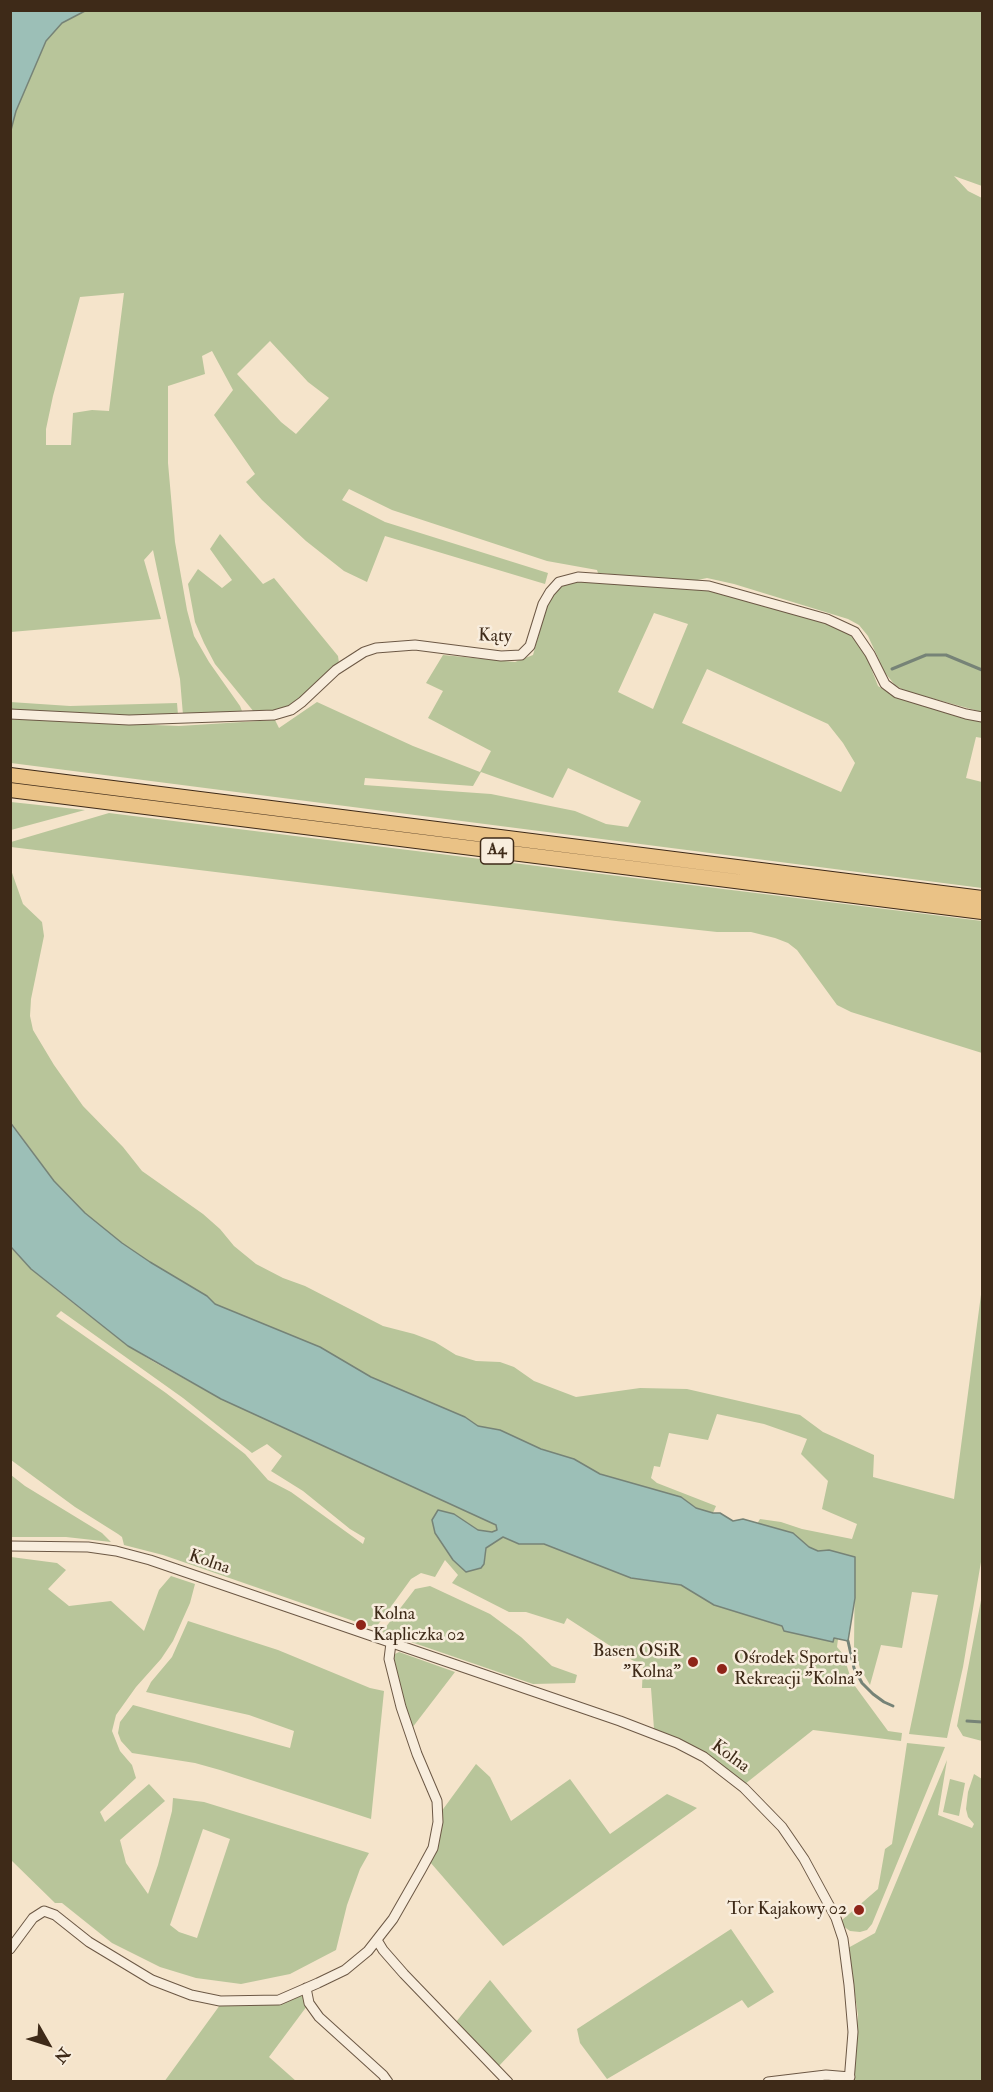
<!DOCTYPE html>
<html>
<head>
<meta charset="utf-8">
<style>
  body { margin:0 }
  #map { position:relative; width:993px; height:2092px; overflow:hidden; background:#f5e4cb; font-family:"IM FELL Double Pica",serif }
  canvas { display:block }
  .frame { position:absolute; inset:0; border:12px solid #3e2a18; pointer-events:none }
  .north { position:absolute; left:18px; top:2014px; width:60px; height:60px; -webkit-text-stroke:4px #f8eddd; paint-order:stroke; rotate:129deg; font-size:16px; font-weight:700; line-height:24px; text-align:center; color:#3e2a18 }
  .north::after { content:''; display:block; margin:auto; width:21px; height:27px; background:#3e2a18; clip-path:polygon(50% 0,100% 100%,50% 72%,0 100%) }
</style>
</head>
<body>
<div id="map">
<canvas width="993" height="2092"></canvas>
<div class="frame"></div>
<div class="north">N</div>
</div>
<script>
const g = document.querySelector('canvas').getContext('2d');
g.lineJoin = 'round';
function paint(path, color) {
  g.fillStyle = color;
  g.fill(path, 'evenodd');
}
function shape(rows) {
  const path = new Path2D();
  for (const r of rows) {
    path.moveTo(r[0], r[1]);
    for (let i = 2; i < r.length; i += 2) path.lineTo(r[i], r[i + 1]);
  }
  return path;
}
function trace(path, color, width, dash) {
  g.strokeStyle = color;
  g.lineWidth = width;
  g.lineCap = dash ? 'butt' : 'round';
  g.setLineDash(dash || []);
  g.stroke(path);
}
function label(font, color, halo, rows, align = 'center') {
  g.font = font + ' "IM FELL Double Pica",serif';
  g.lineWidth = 5;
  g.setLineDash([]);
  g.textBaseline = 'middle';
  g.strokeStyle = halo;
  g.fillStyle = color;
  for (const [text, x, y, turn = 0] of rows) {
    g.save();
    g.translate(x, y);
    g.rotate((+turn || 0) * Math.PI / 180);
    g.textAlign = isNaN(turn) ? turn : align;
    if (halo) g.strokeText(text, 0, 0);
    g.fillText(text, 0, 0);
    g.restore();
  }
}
const green = shape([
  [73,10,982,11,982,186,954,176,968,191,982,198,982,712,905,691,895,685,885,673,868,636,859,625,848,619,734,584,707,578,693,581,598,573,597,570,547,561,392,510,349,489,342,500,385,522,548,573,545,584,385,536,367,582,344,571,306,541,262,500,246,482,255,474,214,415,233,390,212,351,202,356,205,374,168,386,168,463,175,542,187,610,194,636,209,662,240,706,242,711,237,714,183,715,180,679,153,550,144,560,161,619,11,632,11,130,16,111,46,41,62,16],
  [124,293,109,411,92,410,73,413,71,445,46,445,46,429,53,396,80,297],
  [270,341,308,382,329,398,296,434,281,422,237,374],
  [220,534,263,584,274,578,338,656,339,663,293,705,275,711,254,712,215,664,204,643,195,622,188,584,198,569,222,588,232,580,210,549],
  [580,581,705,590,741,597,839,627,853,634,866,655,878,686,897,698,982,721,982,738,976,737,966,778,982,782,982,888,11,763,10,719,179,726,275,720,279,728,317,702,413,746,480,772,491,751,428,718,443,691,426,683,443,655,515,662,533,655,546,609,554,594,562,585],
  [654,613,688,624,653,709,618,692],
  [707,669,828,724,843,743,855,763,841,792,682,723],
  [568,768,641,801,628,827,606,824,575,811,491,794,364,785,365,778,473,786,481,772,553,798],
  [10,702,70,706,177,703,178,715,121,717,11,710],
  [11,802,85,810,11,830],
  [109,813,982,921,982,1053,851,1012,837,1005,797,950,788,943,775,938,751,932,717,932,616,921,11,847,11,842],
  [10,867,23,904,42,922,44,936,31,999,30,1016,33,1030,54,1065,83,1106,123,1147,142,1171,203,1214,220,1229,234,1246,256,1264,283,1278,305,1286,383,1326,414,1334,435,1342,456,1355,476,1361,500,1362,514,1367,534,1381,576,1397,640,1388,687,1389,800,1415,823,1432,874,1455,873,1477,954,1499,982,1287,982,1556,963,1667,947,1738,909,1734,938,1595,912,1592,902,1648,881,1645,870,1685,860,1668,854,1648,855,1557,829,1550,818,1551,809,1547,793,1533,757,1524,760,1519,781,1522,802,1529,852,1539,857,1524,822,1509,828,1481,801,1454,807,1439,764,1424,717,1414,708,1440,669,1433,660,1467,654,1466,651,1478,657,1483,716,1506,713,1513,696,1508,681,1497,600,1474,574,1459,541,1449,500,1430,478,1426,465,1417,371,1377,320,1347,214,1304,207,1296,150,1262,122,1243,85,1213,54,1181,11,1122],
  [10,1247,31,1269,69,1300,128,1346,154,1362,221,1399,497,1525,497,1530,492,1532,478,1530,454,1514,438,1510,432,1520,484,1564,486,1548,503,1537,519,1544,544,1544,631,1578,681,1585,714,1605,833,1642,833,1638,838,1639,837,1647,843,1654,852,1682,888,1731,902,1733,901,1741,813,1730,745,1784,654,1729,651,1688,642,1688,643,1665,632,1660,567,1618,564,1624,526,1612,509,1612,452,1583,458,1575,445,1560,435,1577,421,1573,411,1579,377,1626,368,1626,163,1555,124,1545,122,1537,118,1534,75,1507,11,1460],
  [61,1311,183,1398,252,1453,267,1444,282,1456,271,1471,303,1491,350,1529,365,1538,363,1544,291,1492,268,1480,245,1454,166,1393,56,1316],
  [11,1475,25,1486,102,1533,111,1542,66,1537,11,1537],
  [11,1557,57,1563,66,1570,48,1589,69,1606,111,1601,144,1631,159,1590,171,1576,195,1584,190,1603,173,1641,161,1659,136,1687,116,1715,112,1731,120,1751,132,1765,136,1778,100,1812,105,1822,149,1784,165,1801,120,1840,126,1863,148,1894,158,1865,172,1811,173,1798,204,1802,369,1853,360,1869,347,1905,336,1950,290,1974,241,1984,196,1978,160,1967,112,1943,62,1903,55,1903,11,1860],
  [203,1829,230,1839,197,1938,179,1932,170,1925],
  [430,1586,490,1614,521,1637,552,1666,577,1675,575,1683,533,1684,382,1632,415,1589],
  [982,1595,982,1741,963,1736,957,1726],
  [188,1621,278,1650,370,1688,384,1691,371,1819,220,1770,195,1763,132,1753,121,1741,118,1733,120,1722,133,1705,290,1748,294,1731,249,1715,146,1692,151,1682,172,1657],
  [399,1652,455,1672,412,1728,401,1696,393,1658,395,1654],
  [907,1743,945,1747,872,1924,867,1930,860,1932,850,1931,843,1926,842,1920,878,1889,885,1849,892,1844],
  [947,1760,938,1815,972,1828,974,1824,968,1817,966,1809,968,1792,974,1774,982,1779,982,2081,852,2081,858,2015,848,1948,875,1933],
  [476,1764,490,1777,511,1821,570,1779,610,1834,667,1794,697,1808,503,1946,430,1862,441,1834,441,1812],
  [950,1779,965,1783,959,1816,943,1812],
  [731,1929,774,1992,748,2008,742,2000,607,2079,580,2043,577,2029],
  [490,1980,532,2031,498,2067,456,2022],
  [303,1995,307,2006,269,2057,296,2081,164,2082,220,2005]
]);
const water = shape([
  [11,10,85,11,62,23,46,41,16,111,11,130,11,10],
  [10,1122,54,1181,85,1213,122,1243,150,1262,207,1296,215,1304,320,1347,371,1377,465,1417,478,1426,500,1430,541,1449,574,1459,600,1474,681,1497,696,1508,713,1513,720,1513,733,1521,743,1519,793,1533,809,1547,818,1551,829,1550,855,1557,855,1598,848,1641,834,1638,833,1642,784,1631,782,1626,714,1605,681,1585,631,1578,544,1544,519,1544,503,1537,486,1548,484,1564,481,1568,466,1572,453,1560,435,1533,432,1520,438,1510,454,1514,478,1530,492,1532,497,1530,496,1525,221,1399,128,1346,31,1269,11,1247,10,1122]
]);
const stream = shape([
  [892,669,926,655,946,655,982,670],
  [848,1641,854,1668,862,1683,873,1694,884,1702,893,1706],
  [967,1721,982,1722]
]);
const minor = shape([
  [10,714,129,720,274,715,291,710,302,702,336,670,364,652,376,648,415,645,501,656,521,655,530,646,543,604,550,592,559,582,578,577,709,586,827,619,855,632,870,654,885,684,897,693,966,714,982,717],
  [10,1546,88,1547,116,1551,150,1560,620,1721,677,1743,704,1757,744,1788,782,1827,804,1859,836,1918,843,1939,849,1985,853,2032,849,2082],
  [377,1940,383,1950,404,1974,508,2082],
  [10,1949,33,1918,44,1911,55,1915,89,1942,152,1980,191,1995,220,2001,279,2000,318,1983,345,1970,368,1951,393,1919,421,1870,433,1848,438,1822,437,1801,417,1754,401,1707,389,1659,391,1643],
  [306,1988,309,2003,319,2017,383,2075,388,2082],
  [768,2082,826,2075,850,2077]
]);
const highway = shape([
  [10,775,982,898],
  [10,790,982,912]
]);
const markers = [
  [361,1625,6,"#8f2418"],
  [693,1662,6,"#8f2418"],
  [722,1669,6,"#8f2418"],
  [859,1910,6,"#8f2418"]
];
const shields = [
  [497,851,33]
];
const shieldNames = [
  ["A4",497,851]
];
const streetNames = [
  ["Kąty",495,637,2],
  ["Kolna",209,1563,19],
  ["Kolna",730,1757,36]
];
const poiNames = [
  ["Kolna",373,1615],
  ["Kapliczka 02",373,1636],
  ["Basen OSiR",681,1652,"right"],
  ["\"Kolna\"",681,1673,"right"],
  ["Ośrodek Sportu i",734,1659],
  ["Rekreacji \"Kolna\"",734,1680],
  ["Tor Kajakowy 02",847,1910,"right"]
];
paint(green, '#b8c59a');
paint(water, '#9cbfb7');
trace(water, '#768377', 1.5);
trace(stream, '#768377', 3);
trace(minor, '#6c5845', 11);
trace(highway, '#3e2a18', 16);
trace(minor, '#f8eddd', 9);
trace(highway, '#eac286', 14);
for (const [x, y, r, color] of markers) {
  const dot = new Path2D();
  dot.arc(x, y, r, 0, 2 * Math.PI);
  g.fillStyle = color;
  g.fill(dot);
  trace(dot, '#f8eddd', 2);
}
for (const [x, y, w] of shields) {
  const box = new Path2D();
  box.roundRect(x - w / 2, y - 13, w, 26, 4.5);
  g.fillStyle = '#f8eddd';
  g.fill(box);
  trace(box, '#3e2a18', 1.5);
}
label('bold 16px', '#3e2a18', null, shieldNames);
label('18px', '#3e2a18', '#f8eddd', streetNames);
label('18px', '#3e2a18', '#f8eddd', poiNames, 'left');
</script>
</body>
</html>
